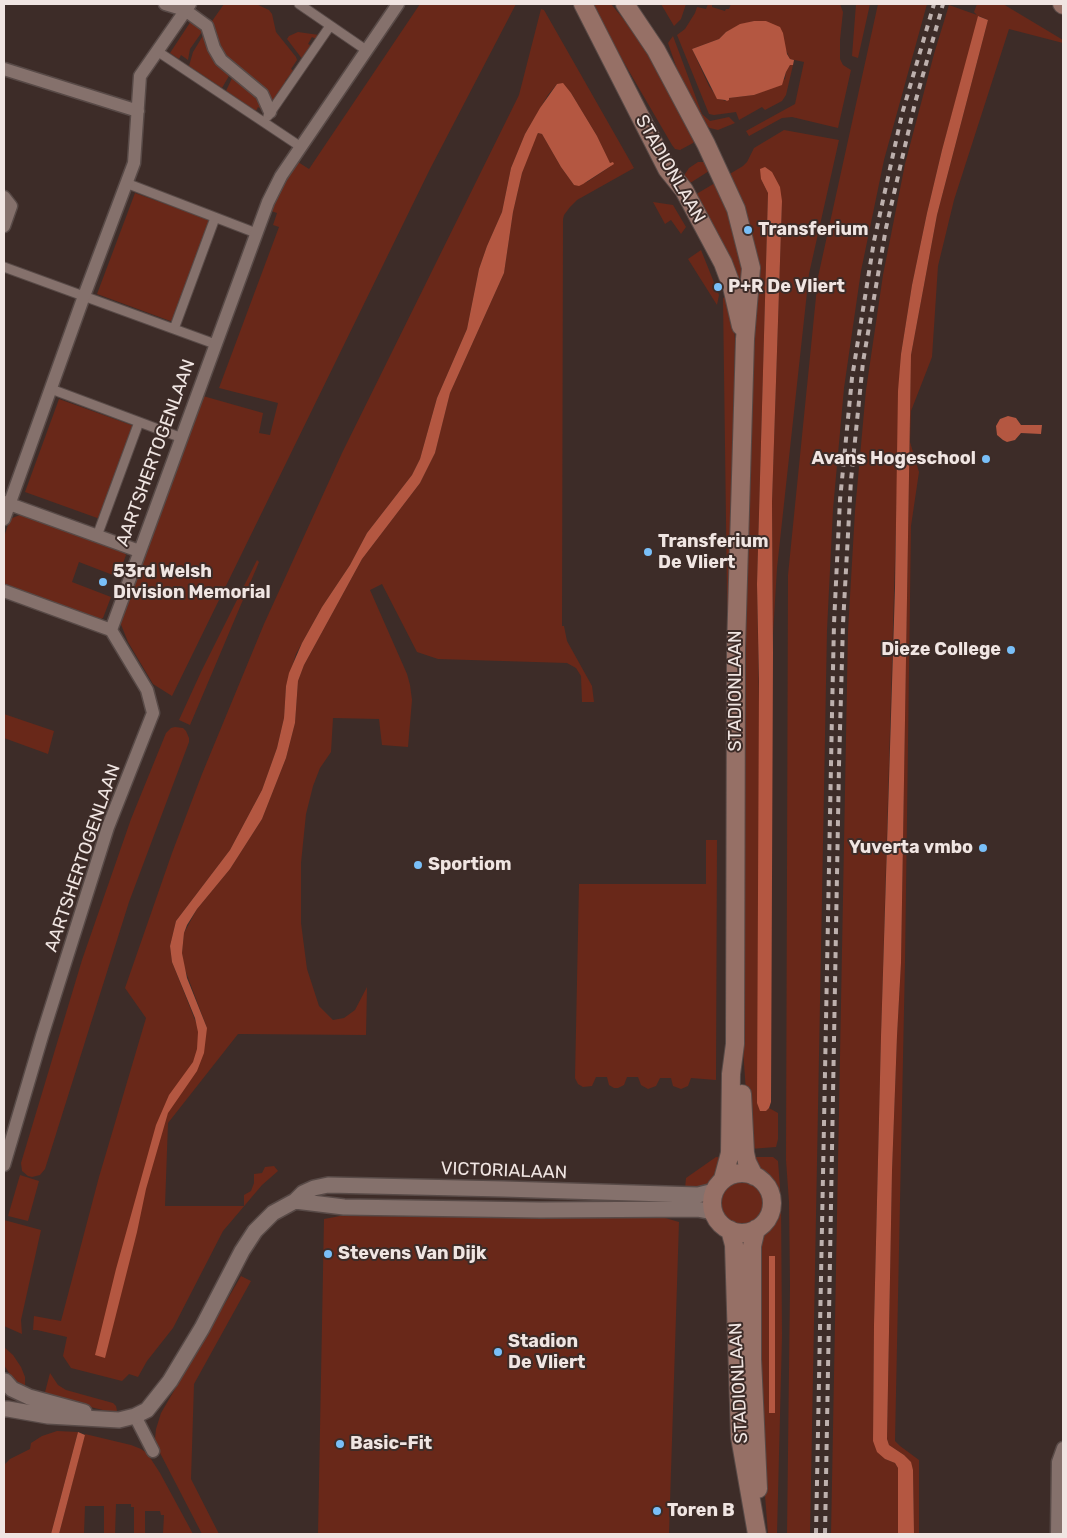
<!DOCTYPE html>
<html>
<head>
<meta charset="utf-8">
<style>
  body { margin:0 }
  #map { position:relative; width:1067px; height:1538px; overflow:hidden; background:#3d2c28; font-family:Rubik,sans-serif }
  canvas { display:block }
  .frame { position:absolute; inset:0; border:5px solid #f0e5e2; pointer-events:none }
</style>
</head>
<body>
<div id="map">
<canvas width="1067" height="1538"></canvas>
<div class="frame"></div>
</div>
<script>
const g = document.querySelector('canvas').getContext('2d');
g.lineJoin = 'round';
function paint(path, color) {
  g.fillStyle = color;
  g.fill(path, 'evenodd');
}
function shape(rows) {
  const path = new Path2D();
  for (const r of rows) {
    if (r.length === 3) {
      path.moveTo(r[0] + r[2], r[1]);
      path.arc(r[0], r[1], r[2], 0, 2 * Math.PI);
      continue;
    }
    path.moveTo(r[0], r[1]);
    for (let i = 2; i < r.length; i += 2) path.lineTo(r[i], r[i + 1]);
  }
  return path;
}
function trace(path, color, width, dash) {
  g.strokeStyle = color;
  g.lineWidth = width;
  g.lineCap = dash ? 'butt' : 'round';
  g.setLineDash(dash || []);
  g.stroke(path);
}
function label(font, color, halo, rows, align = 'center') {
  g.font = font + ' Rubik,sans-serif';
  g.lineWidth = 4;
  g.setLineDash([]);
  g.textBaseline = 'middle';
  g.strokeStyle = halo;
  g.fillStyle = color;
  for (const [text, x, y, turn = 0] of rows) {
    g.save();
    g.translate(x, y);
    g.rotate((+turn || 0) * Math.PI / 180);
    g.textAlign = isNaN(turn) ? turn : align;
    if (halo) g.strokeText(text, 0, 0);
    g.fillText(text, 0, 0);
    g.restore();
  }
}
const green = shape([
  [224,4,256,4,269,10,272,14,276,32,296,57,297,60,291,69,295,72,292,76,290,75,285,81,287,83,270,107,227,64,210,24],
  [420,4,516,4,430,169,172,696,153,684,128,642,120,622,203,396,263,413,259,433,270,435,278,403,219,388,279,227,273,225,277,213,271,211,280,190,298,162,309,169],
  [591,4,611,4,635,33,659,67,697,139,693,143,680,150,675,149,672,145,605,30],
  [661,4,686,4,681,19,674,26],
  [708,4,712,4,712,7,725,11,726,9,729,9,731,4,840,4,843,12,840,40,840,59,843,65,851,70,838,128,792,117,782,118,749,136,746,131,795,104,804,62,790,59,785,48,785,44,766,21,754,21,740,25,726,32,719,39,692,49,709,86,718,99,727,101,729,98,754,95,764,91,785,79,786,72,790,65,793,65,786,95,782,101,765,110,762,107,739,120,736,112,714,115,709,114,677,35,685,29,695,13,697,7,706,9],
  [856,4,870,4,858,58,852,56],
  [878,4,927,4,884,160,861,271,844,388,833,509,827,630,810,1534,787,1534,790,1286,789,1202,786,1160,788,575,818,277],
  [977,4,1003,4,1063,40,1063,43,1009,29,954,200,938,266,932,357,911,411,910,442,919,472,911,526,905,962,895,1441,900,1446,919,1460,919,1534,914,1534,913,1470,904,1455,889,1445,887,1439,892,1171,897,1036,901,963,911,355,937,215,988,20,979,16,942,150,927,213,912,285,901,354,881,1036,874,1324,873,1441,885,1459,895,1463,898,1468,898,1534,831,1534,848,631,855,511,866,390,883,275,905,164,934,54,949,5,977,15,974,12],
  [541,9,544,10,634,168,577,200,570,207,564,215,563,219,562,626,564,626,567,641,592,686,594,702,582,702,581,676,576,668,567,663,438,659,417,652,382,584,370,590,407,674,410,685,412,700,408,747,382,745,379,719,333,718,331,752,320,768,313,786,306,814,301,863,301,923,307,969,319,1006,333,1020,344,1018,355,1010,367,987,366,1035,238,1034,168,1123,165,1206,244,1206,244,1195,251,1191,254,1183,254,1174,262,1173,265,1167,274,1166,278,1171,262,1185,223,1231,173,1328,147,1361,138,1377,129,1374,122,1381,71,1368,63,1356,67,1337,37,1330,33,1330,34,1316,61,1321,99,1177,146,1018,125,988,172,853,202,774,264,624,342,453,519,95],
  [557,84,571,93,597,136,611,166,587,182,574,185,561,167,542,134,538,133,534,140,522,173,513,212,504,273,450,393,435,453,420,483,362,559,304,665,298,681,295,723,286,758,262,819,230,869,197,909,184,933,182,953,184,967,207,1028,197,1025,172,962,170,946,176,921,230,850,262,790,277,748,284,718,286,686,296,654,302,643,322,607,350,565,367,533,412,475,420,459,437,398,467,329,479,269,487,246,502,212,511,168,525,134,548,95],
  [193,18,204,29,190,49,188,60,181,55,179,59,170,53],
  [298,32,319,35,316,39,312,37,308,44,312,46,303,60,287,39,289,36],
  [204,34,230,74,222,88,189,66,193,52],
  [673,36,702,114,710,121,729,117,735,123,718,130,710,128,701,123,687,98,668,43],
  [233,76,254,89,267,113,258,107,256,111,226,91],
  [784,130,839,140,809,274,777,568,773,634,772,502,782,201,761,179,768,193,757,584,766,1111,769,1108,778,1113,778,1139,776,1147,750,1149,742,1035,743,713,755,256,752,234,728,175,743,166,747,162,754,148],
  [698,162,704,162,709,171,687,185,684,179,685,174,689,168],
  [715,183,728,205,745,271,747,303,693,196],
  [135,193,210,220,173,322,97,294],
  [653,202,673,205,686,227,681,234,671,220,665,224],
  [701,250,719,295,717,305,688,259],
  [727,296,733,313,735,340,728,668,723,298],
  [59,399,134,426,100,519,25,492],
  [22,514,124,552,126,555,118,577,79,562,72,582,111,597,103,618,99,620,4,585,4,537,10,519],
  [257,560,259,562,190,725,179,720,201,672],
  [4,714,54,731,48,754,4,738],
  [175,727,183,728,186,731,189,738,189,742,129,902,45,1169,40,1175,32,1177,28,1176,22,1171,21,1163,82,960,131,819,166,733,171,728],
  [706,840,717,840,716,1080,691,1078,688,1086,681,1089,673,1086,671,1078,660,1078,656,1086,648,1089,641,1085,638,1077,627,1077,624,1085,618,1088,614,1088,609,1085,607,1077,596,1077,592,1086,583,1087,578,1084,575,1078,579,884,706,884],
  [716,1157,725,1158,720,1173,708,1185,703,1187,685,1189,686,1178],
  [754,1157,773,1157,778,1161,781,1201,782,1336,777,1534,768,1534,758,1405,760,1237,769,1230,775,1221,780,1207,780,1200,778,1192,774,1182,759,1168],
  [769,1256,775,1256,775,1413,770,1413],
  [20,1175,39,1181,28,1221,8,1216],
  [742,1203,21],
  [340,1216,662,1217,679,1222,669,1534,318,1534,324,1219],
  [4,1220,41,1230,21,1320,22,1334,4,1326],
  [241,1276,251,1281,194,1384,191,1479,219,1534,202,1534,159,1451,155,1439,156,1429,161,1413],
  [4,1347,13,1355,21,1367,25,1377,25,1389,14,1381,4,1365],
  [50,1373,58,1385,66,1390,113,1403,116,1406,117,1411,107,1411,44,1396],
  [57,1431,78,1432,51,1534,4,1534,4,1465,10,1459,30,1449,31,1443,42,1436],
  [85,1434,131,1445,141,1449,147,1453,160,1473,193,1534,163,1534,164,1515,161,1515,160,1511,145,1511,145,1534,134,1534,134,1507,131,1507,131,1504,116,1504,115,1534,104,1534,104,1506,85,1506,84,1534,59,1534]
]);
const water = shape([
  [978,16,988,20,937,215,911,355,901,963,897,1036,892,1171,887,1439,889,1445,904,1455,911,1462,913,1470,914,1534,898,1534,898,1468,895,1463,885,1459,877,1452,873,1441,874,1324,881,1036,895,588,898,391,901,354,912,285,927,213,942,150],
  [754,21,766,21,780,27,783,33,787,54,790,59,794,60,793,65,790,65,786,72,782,85,754,95,729,98,729,100,727,101,725,100,717,99,692,49,719,39,726,32,740,24],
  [563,83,571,93,597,136,610,163,613,162,614,164,583,184,579,186,574,185,561,167,542,134,538,133,537,135,522,173,513,212,504,273,450,393,435,453,420,483,362,559,304,665,298,681,295,723,286,758,262,819,230,869,197,909,187,925,184,933,182,953,187,978,207,1028,204,1053,197,1071,168,1113,146,1189,137,1232,105,1358,95,1355,116,1269,156,1125,169,1095,193,1062,197,1049,198,1032,195,1018,172,962,170,946,176,921,230,850,262,790,277,748,284,718,286,686,289,673,302,643,322,607,350,565,367,533,412,475,420,459,437,398,467,329,479,269,487,246,502,212,511,168,525,134,540,108,557,84],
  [765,167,772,172,780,187,782,201,772,502,773,653,771,1102,769,1108,766,1111,760,1111,757,1103,759,681,757,584,768,193,761,179,760,169],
  [1008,416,1016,418,1021,425,1042,425,1041,434,1021,433,1015,440,1007,442,1003,440,997,435,996,426,1000,419],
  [769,1256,775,1256,775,1413,769,1413],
  [78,1432,85,1435,59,1534,51,1534]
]);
const pedestrian = shape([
  [299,4,366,50],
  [157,51,301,147],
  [268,116,330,26],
  [126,183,256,233],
  [4,267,215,344],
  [174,329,215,218],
  [51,389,182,438],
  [97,536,139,422]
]);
const minor = shape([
  [165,4,185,10,207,26,214,48,221,60,262,94,270,112],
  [4,69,138,111],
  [4,197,11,206,4,226],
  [4,502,139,551],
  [4,519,84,296,134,163,140,76,190,4],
  [4,591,111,630],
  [111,630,268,202,281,176,398,4],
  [4,1165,42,1036,108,827,153,713,147,690,111,630],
  [135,1416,153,1451],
  [1057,1534,1058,1462,1063,1448]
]);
const tertiary = shape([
  [295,1201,344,1207,540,1210,697,1209,713,1212],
  [5,1381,12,1389,29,1397,84,1412],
  [4,1409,8,1409,48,1416,119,1420,135,1416,147,1410,170,1381,202,1328,242,1251,255,1231,273,1213,295,1201,303,1193,314,1188,328,1185,504,1189,698,1195,714,1191]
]);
const secondary = shape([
  [583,4,667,169,684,190,723,263,732,287,741,326],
  [625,4,656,50,706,144,736,209,751,268,745,339,736,648,735,1044,731,1074,730,1153,723,1179],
  [1062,4,1063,5],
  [742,1094,745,1153,747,1162,754,1176],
  [742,1203,30],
  [756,1229,752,1246,752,1359,758,1489],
  [730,1230,734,1245,740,1437,757,1534]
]);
const rail = shape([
  [816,1534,832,714,834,624,840,500,852,378,874,241,902,114,934,4],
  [825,1534,839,765,843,624,851,480,863,362,886,228,915,103,943,4]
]);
const markers = [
  [748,230,5,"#79bff8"],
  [718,287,5,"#79bff8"],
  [986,459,5,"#79bff8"],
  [648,552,5,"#79bff8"],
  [103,582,5,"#79bff8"],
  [1011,650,5,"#79bff8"],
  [983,848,5,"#79bff8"],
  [418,865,5,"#79bff8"],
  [328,1254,5,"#79bff8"],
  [498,1352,5,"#79bff8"],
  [340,1444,5,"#79bff8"],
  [657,1511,5,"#79bff8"]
];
const streetNames = [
  ["STADIONLAAN",670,169,60],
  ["AARTSHERTOGENLAAN",156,453,-70],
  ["STADIONLAAN",736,691,-90],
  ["AARTSHERTOGENLAAN",83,858,-71],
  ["VICTORIALAAN",504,1171,2],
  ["STADIONLAAN",739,1383,-93]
];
const poiNames = [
  ["Transferium",758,230],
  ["P+R De Vliert",728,287],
  ["Avans Hogeschool",976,459,"right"],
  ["Transferium",658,542],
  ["De Vliert",658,563],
  ["53rd Welsh",113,572],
  ["Division Memorial",113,593],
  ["Dieze College",1001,650,"right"],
  ["Yuverta vmbo",973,848,"right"],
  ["Sportiom",428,865],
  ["Stevens Van Dijk",338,1254],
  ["Stadion",508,1342],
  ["De Vliert",508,1363],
  ["Basic-Fit",350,1444],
  ["Toren B",667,1511]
];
paint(green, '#692819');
paint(water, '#b45741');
trace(pedestrian, '#584a47', 11);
trace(minor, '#584a47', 15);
trace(tertiary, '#584a47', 18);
trace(secondary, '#584a47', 20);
trace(pedestrian, '#85716c', 9);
trace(minor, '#85716c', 12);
trace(tertiary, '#85716c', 15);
trace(secondary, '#967066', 18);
trace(rail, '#bdb0ad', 4, [6, 6]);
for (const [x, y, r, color] of markers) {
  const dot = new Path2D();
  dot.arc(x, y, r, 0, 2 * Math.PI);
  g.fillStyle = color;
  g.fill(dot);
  trace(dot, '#3d2c28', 2);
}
label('18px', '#f0e5e2', '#3d2c28', streetNames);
label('bold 18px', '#f0e5e2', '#3d2c28', poiNames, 'left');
</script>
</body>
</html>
